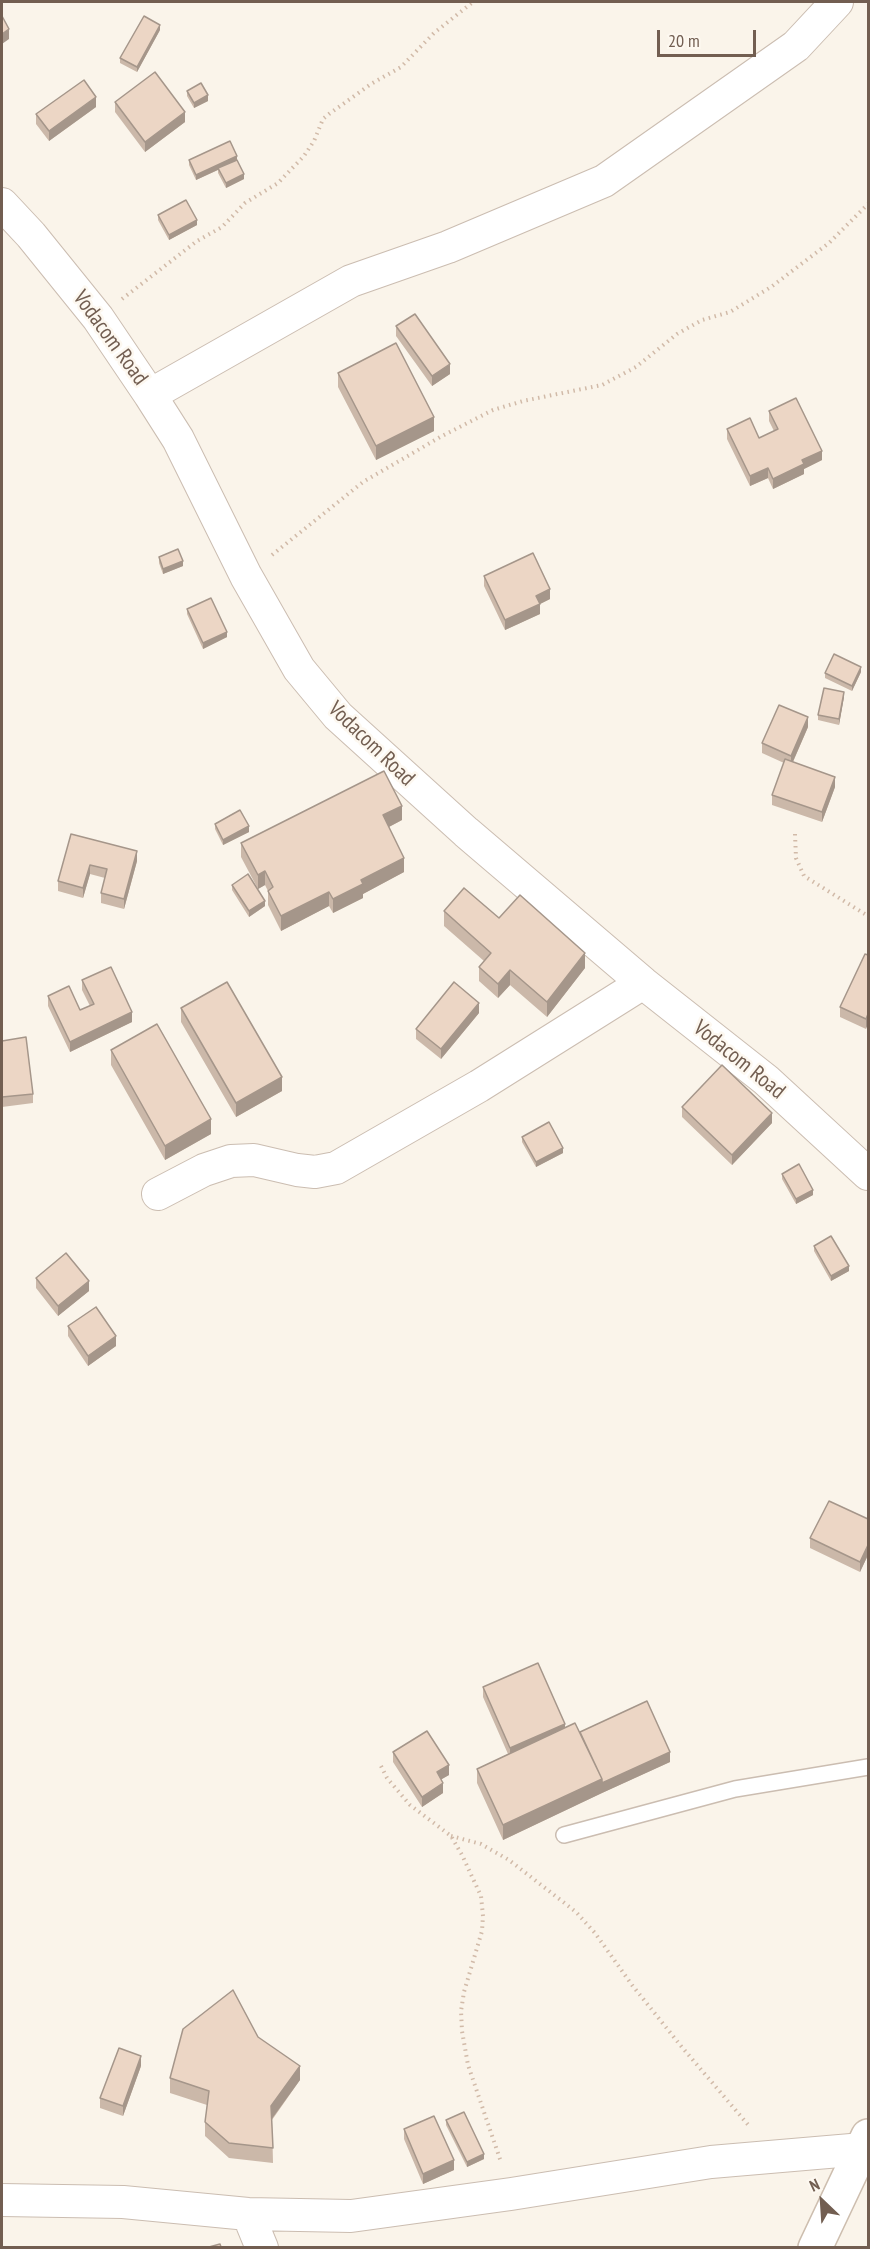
<!DOCTYPE html>
<html>
<head>
<meta charset="utf-8">
<style>
  body { margin:0 }
  #map { position:relative; width:870px; height:2249px; overflow:hidden; background:#faf4ea; font-family:"PT Sans Narrow",sans-serif }
  canvas { display:block }
  .frame { position:absolute; inset:0; border:3px solid #725e51; pointer-events:none }
  .north { position:absolute; left:792px; top:2171px; width:60px; height:60px; -webkit-text-stroke:4px #fdf8f0; paint-order:stroke; rotate:335deg; font-size:16px; font-weight:700; line-height:24px; text-align:center; color:#725e51 }
  .north::after { content:''; display:block; margin:auto; width:21px; height:27px; background:#725e51; clip-path:polygon(50% 0,100% 100%,50% 72%,0 100%) }
  .scale { position:absolute; left:657px; top:30px; width:99px; height:27px; box-sizing:border-box; border:3px solid #725e51; border-top:0; padding-left:8px; font-size:18px; line-height:21px; white-space:nowrap; color:#725e51; -webkit-text-stroke:4px #fdf8f0; paint-order:stroke }
</style>
</head>
<body>
<div id="map">
<canvas width="870" height="2249"></canvas>
<div class="frame"></div>
<div class="north">N</div>
<div class="scale">20 m</div>
</div>
<script>
const g = document.querySelector('canvas').getContext('2d');
g.lineJoin = 'round';
function shape(rows) {
  const path = new Path2D();
  for (const r of rows) {
    path.moveTo(r[0], r[1]);
    for (let i = 2; i < r.length; i += 2) path.lineTo(r[i], r[i + 1]);
  }
  return path;
}
function trace(path, color, width, dash) {
  g.strokeStyle = color;
  g.lineWidth = width;
  g.lineCap = dash ? 'butt' : 'round';
  g.setLineDash(dash || []);
  g.stroke(path);
}
function paint(path, color) {
  g.fillStyle = color;
  g.fill(path, 'evenodd');
}
function label(font, color, halo, rows, align = 'center') {
  g.font = font + ' "PT Sans Narrow",sans-serif';
  g.lineWidth = 5;
  g.setLineDash([]);
  g.textBaseline = 'middle';
  g.strokeStyle = halo;
  g.fillStyle = color;
  for (const [text, x, y, turn = 0] of rows) {
    g.save();
    g.translate(x, y);
    g.rotate((+turn || 0) * Math.PI / 180);
    g.textAlign = isNaN(turn) ? turn : align;
    if (halo) g.strokeText(text, 0, 0);
    g.fillText(text, 0, 0);
    g.restore();
  }
}
const path = shape([
  [122,299,197,241,222,227,245,203,278,183,304,156,314,141,323,119,329,114,371,84,401,67,434,33,473,2],
  [272,555,363,482,442,436,493,410,523,401,602,385,636,367,677,334,702,320,730,312,771,287,829,243,868,204],
  [795,834,796,858,804,876,868,916],
  [381,1766,387,1778,410,1805,451,1836,462,1855,481,1896,483,1916,482,1931,464,1992,461,2011,462,2031,468,2065,501,2162],
  [451,1836,481,1844,509,1860,576,1912,595,1933,632,1985,681,2046,750,2127]
]);
const lane = shape([
  [564,1835,735,1789,868,1767]
]);
const street = shape([
  [2,204,31,235,98,318,150,395,178,439,246,576,299,669,338,716,466,832,643,983,766,1080,868,1174],
  [150,395,351,281,448,247,604,181,796,46,837,2],
  [158,1194,204,1170,231,1161,254,1160,297,1170,315,1172,336,1168,479,1086,643,983],
  [2,2200,123,2202,248,2214,351,2216,511,2194,711,2162,863,2149],
  [248,2214,262,2248]
]);
const secondary = shape([
  [815,2248,868,2136]
]);
const wall = shape([
  [160,30,137,72,120,63,120,58],
  [187,91,208,101,194,108,187,96],
  [115,102,185,122,145,152,115,112],
  [96,107,49,141,36,124,36,114],
  [189,160,237,160,244,179,226,188,218,173,218,170,196,180,189,165],
  [158,215,197,225,169,240,158,220],
  [396,326,450,374,432,386,396,336],
  [338,373,434,431,376,460,338,387],
  [769,411,822,460,804,469,804,474,773,489,768,478,750,486,727,439,727,429,759,438,774,431,769,421],
  [159,557,183,566,163,574,159,563],
  [484,576,550,599,540,604,540,614,505,630,484,586],
  [187,609,227,637,203,649,187,614],
  [861,672,852,691,825,678,825,673],
  [844,697,839,725,818,720,818,715],
  [808,727,793,762,835,787,822,822,772,805,772,795,784,763,762,753,762,743],
  [402,820,389,827,404,872,363,894,363,898,333,913,329,906,281,931,268,905,268,891,265,885,258,889,241,857,241,843],
  [215,824,249,832,223,845,215,829],
  [71,834,137,861,124,909,101,903,101,893,105,878,90,874,83,898,58,891,58,881],
  [232,885,265,906,249,917,232,890],
  [444,911,499,918,585,968,547,1017,510,985,498,998,479,981,479,967,484,961,444,926],
  [868,955,866,1029,840,1017,840,1007],
  [82,980,132,1022,70,1052,48,1006,48,996,80,1010,90,1006,82,990],
  [181,1008,282,1091,236,1117,181,1022],
  [479,1013,441,1059,416,1039,416,1029],
  [2,1041,33,1094,33,1103,2,1107],
  [111,1050,211,1134,165,1160,111,1065],
  [682,1107,772,1123,732,1165,682,1117],
  [522,1137,563,1153,536,1167,522,1142],
  [782,1174,813,1195,796,1204,782,1179],
  [814,1246,849,1271,831,1281,814,1251],
  [36,1278,89,1291,58,1316,36,1288],
  [68,1326,116,1346,88,1366,68,1336],
  [868,1519,868,1555,860,1572,810,1548,810,1538],
  [483,1687,565,1728,670,1762,602,1793,503,1840,477,1783,477,1769,508,1754,483,1697],
  [393,1752,449,1775,441,1779,443,1793,422,1807,393,1762],
  [258,2037,300,2080,272,2120,273,2163,229,2158,205,2136,205,2122,207,2105,170,2093,170,2078],
  [141,2066,123,2116,100,2108,100,2098],
  [446,2120,484,2159,467,2167,446,2125],
  [404,2129,454,2170,423,2184,404,2139]
]);
const shadedWall = shape([
  [160,25,160,30,137,72,137,67],
  [9,29,9,39,2,44,2,34],
  [208,95,208,101,194,108,194,103],
  [96,97,96,107,49,141,49,131],
  [185,112,185,122,145,152,145,142],
  [237,156,237,161,196,180,196,175],
  [244,174,244,179,226,188,226,183],
  [197,220,197,225,169,240,169,235],
  [450,364,450,374,432,386,432,376],
  [434,417,434,431,376,460,376,446],
  [822,451,822,460,804,469,804,474,773,489,773,479,802,460],
  [768,468,768,478,750,486,750,476],
  [183,561,183,566,163,574,163,569],
  [550,589,550,599,536,606,536,596],
  [540,604,540,614,505,630,505,620],
  [227,632,227,637,203,649,203,643],
  [861,667,861,672,852,691,852,686],
  [844,692,844,697,839,725,839,719],
  [808,717,808,727,791,766,791,756],
  [835,777,835,787,822,822,822,812],
  [402,806,402,820,383,830,383,815],
  [249,826,249,832,223,845,223,840],
  [137,851,137,861,124,909,124,899],
  [404,858,404,872,363,894,363,898,333,913,333,899,361,880],
  [90,865,90,874,83,898,83,888],
  [265,871,265,885,258,889,258,875],
  [329,892,329,906,281,931,281,916],
  [265,901,265,906,249,917,249,911],
  [585,953,585,968,547,1017,547,1002],
  [510,970,510,985,498,998,498,984],
  [479,1003,479,1013,441,1059,441,1049],
  [132,1012,132,1022,70,1052,70,1042],
  [868,1014,868,1024,866,1029,866,1019],
  [282,1077,282,1091,236,1117,236,1103],
  [772,1113,772,1123,732,1165,732,1155],
  [211,1119,211,1134,165,1160,165,1146],
  [563,1148,563,1153,536,1167,536,1162],
  [813,1190,813,1195,796,1204,796,1199],
  [849,1266,849,1271,831,1281,831,1276],
  [89,1281,89,1291,58,1316,58,1306],
  [116,1336,116,1346,88,1366,88,1356],
  [868,1545,868,1555,860,1572,860,1562],
  [565,1724,565,1734,510,1758,510,1748],
  [670,1752,670,1762,602,1793,503,1840,503,1825,602,1779],
  [449,1765,449,1775,437,1782,437,1772],
  [443,1783,443,1793,422,1807,422,1797],
  [141,2056,141,2066,123,2116,123,2106],
  [300,2066,300,2080,271,2120,271,2106],
  [484,2154,484,2159,467,2167,467,2162],
  [454,2160,454,2170,423,2184,423,2174]
]);
const building = shape([
  [2,16,9,29,2,34,2,16],
  [144,16,160,25,137,67,120,58,144,16],
  [155,72,185,112,145,142,115,102,155,72],
  [84,80,96,97,49,131,36,114,84,80],
  [201,83,208,95,194,103,187,91,201,83],
  [230,141,237,156,196,175,189,160,230,141],
  [237,160,244,174,226,183,218,168,237,160],
  [186,200,197,220,169,235,158,215,186,200],
  [415,314,450,364,432,376,396,326,415,314],
  [396,343,434,417,376,446,338,373,396,343],
  [796,398,822,451,802,460,804,464,773,479,768,468,750,476,727,429,750,418,759,438,778,429,769,411,796,398],
  [178,549,183,561,163,569,159,557,178,549],
  [533,553,550,589,536,596,540,604,505,620,484,576,533,553],
  [211,598,227,632,203,643,187,609,211,598],
  [834,654,861,667,852,686,825,673,834,654],
  [824,688,844,692,839,719,818,715,824,688],
  [779,705,808,717,791,756,762,743,779,705],
  [785,759,835,777,822,812,772,795,785,759],
  [384,771,402,806,383,815,404,858,361,880,363,884,333,899,329,892,281,916,268,891,273,887,265,871,258,875,241,843,384,771],
  [240,810,249,826,223,840,215,824,240,810],
  [71,834,137,851,124,899,101,893,107,869,90,865,83,888,58,881,71,834],
  [248,874,265,901,249,911,232,885,248,874],
  [464,888,499,918,520,895,585,953,547,1002,510,970,498,984,479,967,491,953,444,911,464,888],
  [865,954,868,955,868,1014,866,1019,840,1007,865,954],
  [111,967,132,1012,70,1042,48,996,69,986,80,1010,94,1004,82,980,111,967],
  [227,982,282,1077,236,1103,181,1008,227,982],
  [454,982,479,1003,441,1049,416,1029,454,982],
  [157,1024,211,1119,165,1146,111,1050,157,1024],
  [26,1037,33,1094,2,1097,2,1041,26,1037],
  [722,1065,772,1113,732,1155,682,1107,722,1065],
  [549,1122,563,1148,536,1162,522,1137,549,1122],
  [799,1164,813,1190,796,1199,782,1174,799,1164],
  [831,1236,849,1266,831,1276,814,1246,831,1236],
  [66,1253,89,1281,58,1306,36,1278,66,1253],
  [96,1307,116,1336,88,1356,68,1326,96,1307],
  [829,1501,868,1519,868,1545,860,1562,810,1538,829,1501],
  [538,1663,565,1724,510,1748,483,1687,538,1663],
  [647,1701,670,1752,602,1783,602,1779,580,1732,647,1701],
  [575,1723,602,1779,503,1825,477,1769,575,1723],
  [427,1731,449,1765,437,1772,443,1783,422,1797,393,1752,427,1731],
  [233,1990,258,2037,300,2066,271,2106,273,2148,229,2143,205,2122,209,2091,170,2078,183,2029,233,1990],
  [119,2048,141,2056,123,2106,100,2098,119,2048],
  [464,2112,484,2154,467,2162,446,2120,464,2112],
  [434,2116,454,2160,423,2174,404,2129,434,2116],
  [220,2244,221,2247,209,2247,220,2244]
]);
const streetNames = [
  ["Vodacom Road",110,338,54],
  ["Vodacom Road",371,744,44],
  ["Vodacom Road",739,1060,39]
];
trace(lane, '#cbbdb1', 18);
trace(street, '#cbbdb1', 34);
trace(secondary, '#cdbeaf', 36);
trace(path, '#d1baa8', 4, [1.5, 4.5]);
trace(lane, '#fff', 15);
trace(street, '#fff', 32);
trace(secondary, '#fff', 33);
paint(wall, '#cbb8a9');
paint(shadedWall, '#a5968a');
paint(building, '#ecd6c5');
trace(building, '#a5968a', 1.5);
label('22px', '#725e51', '#fdf8f0', streetNames);
</script>
</body>
</html>
